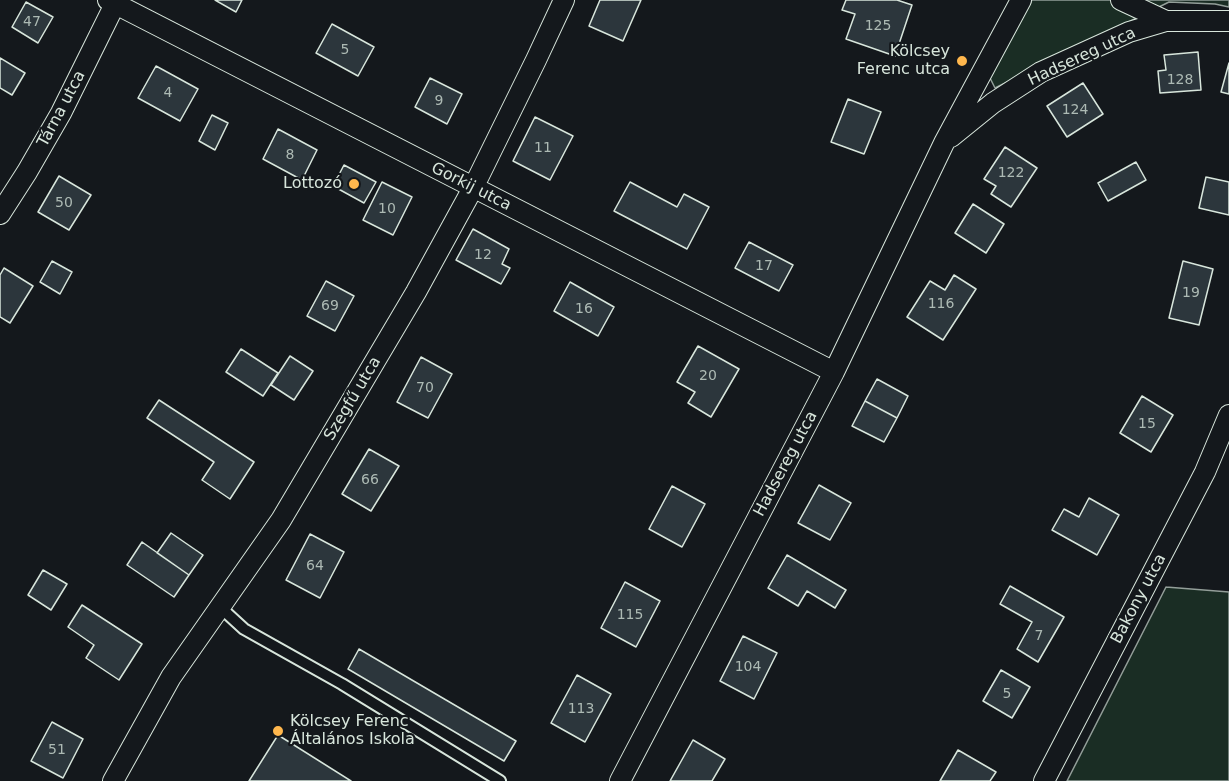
<!DOCTYPE html>
<html>
<head>
<meta charset="utf-8">
<style>
  body { margin:0 }
  canvas { display:block; background:#14181c }
</style>
</head>
<body>
<canvas width="1229" height="781"></canvas>
<script>
const g = document.querySelector('canvas').getContext('2d');
g.lineJoin = 'round';
function paint(path, color) {
  g.fillStyle = color;
  g.fill(path, 'evenodd');
}
function shape(rows) {
  const path = new Path2D();
  for (const r of rows) {
    path.moveTo(r[0], r[1]);
    for (let i = 2; i < r.length; i += 2) path.lineTo(r[i], r[i + 1]);
  }
  return path;
}
function trace(path, color, width, dash) {
  g.strokeStyle = color;
  g.lineWidth = width;
  g.lineCap = dash ? 'butt' : 'round';
  g.setLineDash(dash || []);
  g.stroke(path);
}
function label(font, color, halo, rows, align = 'center') {
  g.font = font + ' "DejaVu Sans",sans-serif';
  g.lineWidth = 4.5;
  g.setLineDash([]);
  g.textBaseline = 'middle';
  g.strokeStyle = halo;
  g.fillStyle = color;
  for (const [text, x, y, turn = 0] of rows) {
    g.save();
    g.translate(x, y);
    g.rotate((+turn || 0) * Math.PI / 180);
    g.textAlign = isNaN(turn) ? turn : align;
    if (halo) g.strokeText(text, 0, 0);
    g.fillText(text, 0, 0);
    g.restore();
  }
}
const green = shape([
  [1032,0,1229,0,1229,7,1215,4,1169,2,995,88,990,78,1032,0],
  [1166,587,1229,592,1229,781,1067,781,1166,587]
]);
const building = shape([
  [215,0,242,0,236,12,215,0],
  [600,0,641,0,623,41,589,26,600,0],
  [846,0,897,0,912,5,895,56,846,39,855,14,842,10,846,0],
  [26,2,53,17,38,43,12,27,26,2],
  [332,24,374,47,358,76,316,53,332,24],
  [1198,52,1201,90,1160,93,1158,71,1166,70,1164,55,1198,52],
  [0,58,25,73,12,95,0,88,0,58],
  [1229,63,1229,94,1221,92,1229,63],
  [156,66,198,89,180,121,138,98,156,66],
  [430,78,462,94,447,124,415,107,430,78],
  [1083,83,1103,114,1067,137,1047,106,1083,83],
  [848,99,881,112,864,154,831,142,848,99],
  [212,115,228,123,215,150,199,141,212,115],
  [535,117,573,136,550,180,513,161,535,117],
  [278,129,317,150,302,180,263,159,278,129],
  [1005,147,1037,168,1011,207,991,194,996,186,984,179,1005,147],
  [1136,162,1146,180,1108,201,1098,183,1136,162],
  [344,165,376,182,364,203,333,186,344,165],
  [59,176,91,195,69,230,38,212,59,176],
  [1206,177,1229,182,1229,215,1199,208,1206,177],
  [382,182,412,197,393,235,363,220,382,182],
  [630,182,677,207,684,194,709,207,687,249,614,211,630,182],
  [973,204,1004,224,986,253,955,233,973,204],
  [473,229,509,249,502,264,510,268,501,284,456,260,473,229],
  [749,242,793,265,779,291,735,268,749,242],
  [52,261,72,272,60,294,40,282,52,261],
  [1183,261,1213,269,1199,325,1169,318,1183,261],
  [4,268,33,286,10,323,0,317,0,275,4,268],
  [954,275,976,289,943,340,907,317,930,281,945,290,954,275],
  [326,281,354,296,335,331,307,316,326,281],
  [570,282,614,307,598,336,554,311,570,282],
  [698,346,739,369,711,417,688,403,695,392,677,382,698,346],
  [241,349,278,373,263,396,226,372,241,349],
  [290,356,313,371,294,400,271,385,290,356],
  [421,357,452,374,428,418,397,402,421,357],
  [877,379,908,396,897,418,865,401,877,379],
  [1142,396,1173,415,1151,452,1120,433,1142,396],
  [159,400,254,462,230,499,202,480,214,462,147,418,159,400],
  [865,401,897,418,884,442,852,426,865,401],
  [369,449,399,466,371,511,342,494,369,449],
  [819,485,851,503,830,540,798,523,819,485],
  [672,486,705,504,682,547,649,529,672,486],
  [1089,498,1119,515,1097,555,1052,530,1064,509,1079,517,1089,498],
  [171,533,203,555,189,575,157,553,171,533],
  [310,534,344,552,320,598,286,580,310,534],
  [142,542,189,575,174,597,127,565,142,542],
  [787,555,846,590,835,608,807,591,798,606,768,588,787,555],
  [43,570,67,584,51,610,28,595,43,570],
  [625,582,660,601,636,647,601,628,625,582],
  [1010,586,1064,617,1038,662,1017,649,1032,622,1000,604,1010,586],
  [82,605,142,644,119,680,86,658,94,645,68,627,82,605],
  [743,636,777,653,754,699,720,681,743,636],
  [359,649,516,741,504,761,348,669,359,649],
  [1001,670,1030,687,1012,718,983,701,1001,670],
  [577,675,611,694,585,742,551,723,577,675],
  [52,722,83,739,63,778,31,761,52,722],
  [278,735,351,781,249,781,278,735],
  [693,740,725,759,712,781,670,781,693,740],
  [958,750,996,772,990,781,940,781,958,750]
]);
const lane = shape([
  [220,607,244,629,342,684,500,781]
]);
const street = shape([
  [108,0,834,372],
  [1121,0,1166,21,1229,21],
  [951,137,993,103,1041,72,1129,32,1166,21],
  [0,214,27,172,61,113,117,0],
  [113,781,171,677,281,520,416,292,473,188,536,60,564,0],
  [620,781,834,372,944,143,1021,0],
  [1044,781,1205,472,1229,415]
]);
const markers = [
  [962,61,6,"#ffb74d"],
  [354,184,6,"#ffb74d"],
  [278,731,6,"#ffb74d"]
];
const numberNames = [
  ["47",32,22],
  ["125",878,26],
  ["5",345,50],
  ["128",1180,80],
  ["4",168,93],
  ["9",439,101],
  ["124",1075,110],
  ["11",543,148],
  ["8",290,155],
  ["122",1011,173],
  ["50",64,203],
  ["10",387,209],
  ["12",483,255],
  ["17",764,266],
  ["19",1191,293],
  ["116",941,304],
  ["69",330,306],
  ["16",584,309],
  ["20",708,376],
  ["70",425,388],
  ["15",1147,424],
  ["66",370,480],
  ["64",315,566],
  ["115",630,615],
  ["7",1039,636],
  ["104",748,667],
  ["5",1007,694],
  ["113",581,709],
  ["51",57,750]
];
const poiNames = [
  ["Kölcsey",950,52],
  ["Ferenc utca",950,70],
  ["Lottozó",342,184],
  ["Kölcsey Ferenc",290,722,"left"],
  ["Általános Iskola",290,740,"left"]
];
const streetNames = [
  ["Hadsereg utca",1082,57,-25],
  ["Tárna utca",62,109,-62],
  ["Gorkij utca",471,187,27],
  ["Szegfű utca",353,399,-59],
  ["Hadsereg utca",786,464,-62],
  ["Bakony utca",1139,599,-62]
];
paint(green, '#1a2d24');
trace(green, '#939e99', 1.5);
paint(building, '#2c363c');
trace(building, '#d8e6dc', 1.5);
trace(lane, '#d8e6dc', 14);
trace(street, '#d8e6dc', 22);
trace(lane, '#14181c', 10);
trace(street, '#14181c', 20);
for (const [x, y, r, color] of markers) {
  const dot = new Path2D();
  dot.arc(x, y, r, 0, 2 * Math.PI);
  g.fillStyle = color;
  g.fill(dot);
  trace(dot, '#14181c', 2);
}
label('14px', '#adbab4', null, numberNames);
label('16px', '#d8e6dc', '#14181c', poiNames, 'right');
label('16px', '#d8e6dc', '#14181c', streetNames);
</script>
</body>
</html>
